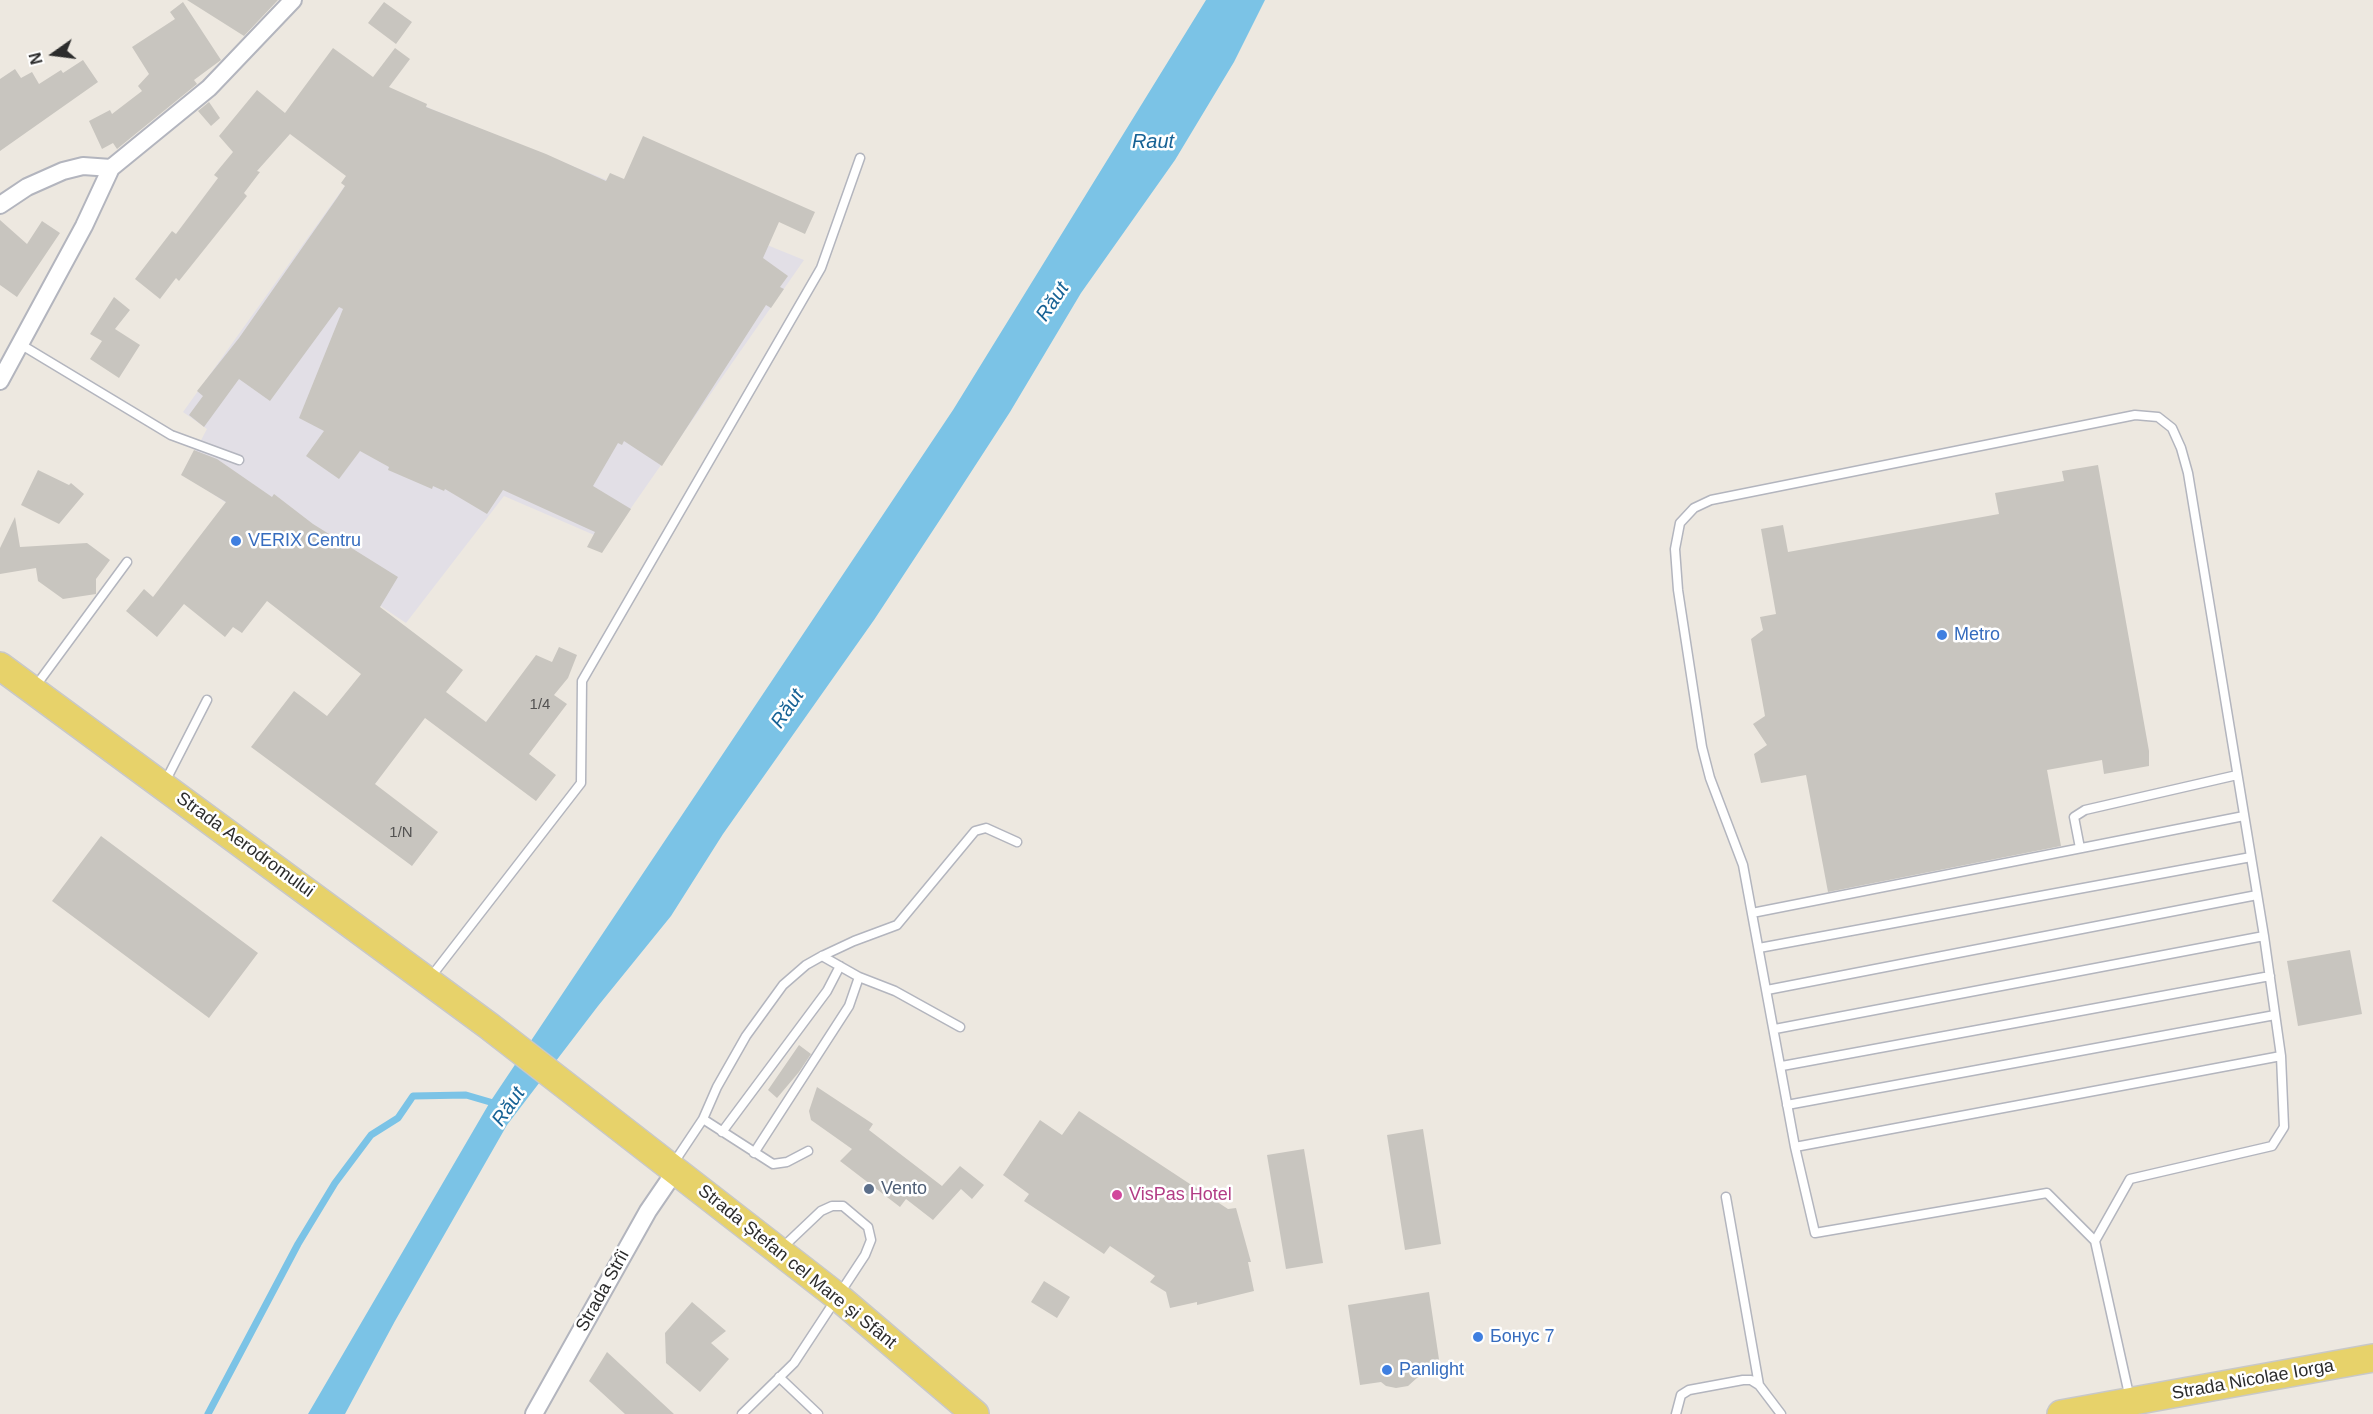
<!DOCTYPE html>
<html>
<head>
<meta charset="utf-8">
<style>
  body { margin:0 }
  #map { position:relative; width:2373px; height:1414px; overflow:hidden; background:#ede8e0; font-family:Arial,sans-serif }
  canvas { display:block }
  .north { position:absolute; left:24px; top:24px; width:60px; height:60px; -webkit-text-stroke:4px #fff; paint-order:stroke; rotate:256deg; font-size:16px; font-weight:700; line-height:24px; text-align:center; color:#2c2c2c }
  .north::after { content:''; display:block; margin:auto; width:21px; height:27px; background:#2c2c2c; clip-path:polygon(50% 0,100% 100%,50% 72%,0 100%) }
</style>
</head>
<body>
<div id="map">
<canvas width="2373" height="1414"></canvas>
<div class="north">N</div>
</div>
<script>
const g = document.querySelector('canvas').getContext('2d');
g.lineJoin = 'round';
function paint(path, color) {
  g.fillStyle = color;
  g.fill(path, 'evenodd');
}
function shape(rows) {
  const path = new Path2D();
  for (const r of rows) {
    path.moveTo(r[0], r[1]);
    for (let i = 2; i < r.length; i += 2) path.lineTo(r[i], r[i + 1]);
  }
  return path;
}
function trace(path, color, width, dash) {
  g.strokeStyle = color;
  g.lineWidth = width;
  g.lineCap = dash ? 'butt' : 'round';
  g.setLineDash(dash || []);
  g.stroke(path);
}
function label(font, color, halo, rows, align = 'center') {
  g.font = font + ' Arial,sans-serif';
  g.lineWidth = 5;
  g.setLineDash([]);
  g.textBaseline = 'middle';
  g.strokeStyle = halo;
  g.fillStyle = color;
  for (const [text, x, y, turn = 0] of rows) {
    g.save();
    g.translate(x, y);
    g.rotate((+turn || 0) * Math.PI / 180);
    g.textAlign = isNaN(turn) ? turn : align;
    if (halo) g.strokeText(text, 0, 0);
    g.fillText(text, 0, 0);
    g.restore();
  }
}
const industrial = shape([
  [407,99,804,260,608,541,504,496,406,623,183,474,207,429,183,412]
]);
const water = shape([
  [1206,0,1265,0,1234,62,1175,160,1081,293,1010,412,949,506,874,620,723,834,671,916,598,1006,507,1125,395,1321,345,1414,308,1414,490,1102,953,410]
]);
const stream = shape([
  [208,1414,298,1244,335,1183,371,1135,398,1118,413,1096,466,1095,490,1102,496,1106]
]);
const building = shape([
  [187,0,278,0,244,36],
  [183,2,221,60,194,80,197,84,117,149,113,143,102,149,89,121,110,110,112,114,142,91,138,86,149,74,132,47,175,19,170,12],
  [384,2,412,22,396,44,368,23],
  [333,48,373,77,395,48,410,59,389,87,427,104,426,107,546,154,606,181,610,173,624,179,643,136,815,212,805,234,779,222,763,258,788,276,780,287,784,289,771,308,766,305,662,466,624,441,622,445,618,443,593,486,631,509,602,553,587,547,595,532,503,490,487,514,445,489,444,491,433,486,432,489,388,470,389,467,360,451,339,479,306,456,324,431,299,418,343,309,339,307,270,401,239,379,204,427,189,415,203,396,197,391,239,338,337,198,345,186,341,183,346,176,290,134,257,171,260,172,244,193,247,196,179,281,176,278,160,299,135,279,172,231,176,234,218,178,214,175,233,152,219,136,257,90,285,113],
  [83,60,98,82,0,151,0,79,15,69,21,78,32,72,39,84,61,70,63,73],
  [209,102,220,118,211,126,198,111],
  [0,220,27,244,42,221,60,233,17,297,0,285],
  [114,297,130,310,115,329,140,345,119,378,90,359,102,341,90,334],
  [194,450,217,459,272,497,274,494,313,524,398,577,380,607,463,670,446,692,486,722,536,655,552,662,559,647,577,655,568,678,554,695,567,704,529,754,556,775,536,801,425,718,375,784,438,832,412,866,251,747,294,691,327,716,361,674,267,601,242,633,233,627,225,637,184,604,157,637,126,611,144,589,153,597,226,502,181,475],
  [2098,465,2149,751,2149,766,2104,774,2102,760,2047,770,2061,846,1828,892,1806,775,1761,783,1754,754,1767,745,1753,724,1765,716,1751,639,1763,630,1760,617,1776,614,1761,529,1783,525,1788,552,1999,514,1995,493,2064,481,2062,471],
  [38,470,69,485,71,483,84,494,59,524,21,505],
  [15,517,20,547,87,543,110,560,96,579,96,594,63,599,38,581,36,568,0,574,0,548],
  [101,836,258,953,209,1018,52,901],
  [2350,950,2362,1014,2298,1026,2287,961],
  [799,1045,811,1054,799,1072,777,1098,768,1090],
  [817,1087,873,1124,869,1130,942,1186,960,1166,984,1185,972,1199,961,1189,933,1220,906,1199,900,1207,840,1161,852,1149,811,1120,809,1111],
  [1079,1111,1228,1209,1236,1208,1251,1262,1248,1262,1254,1291,1197,1305,1197,1302,1170,1308,1166,1292,1150,1282,1155,1276,1110,1246,1104,1254,1024,1201,1029,1194,1003,1175,1040,1120,1062,1135],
  [1423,1129,1441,1244,1405,1250,1387,1135],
  [1304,1149,1323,1263,1286,1269,1267,1155],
  [1044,1281,1070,1297,1057,1318,1031,1302],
  [1429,1292,1441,1373,1418,1377,1408,1386,1396,1388,1386,1386,1381,1382,1360,1385,1348,1305],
  [692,1302,726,1331,711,1343,729,1359,700,1392,666,1363,665,1333],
  [607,1352,635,1378,674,1414,625,1414,589,1381]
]);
const lane = shape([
  [20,344,171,435,239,460],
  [35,687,127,562],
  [165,782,207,700],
  [2080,848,2074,817,2085,810,2237,775],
  [1752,913,2244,816],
  [1759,948,2251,857],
  [822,956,859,977,895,991,960,1027],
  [430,978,581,783,582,681,821,268,860,158],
  [1767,990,2257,895],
  [1775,1029,2264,936],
  [1782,1066,2270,976],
  [1787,1105,2275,1015],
  [703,1119,773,1164,787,1162,808,1151],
  [722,1132,827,991,840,966],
  [1795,1147,2281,1056],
  [754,1153,849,1006,859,977],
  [673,1164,703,1119,717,1087,746,1036,783,985,806,965,822,956,854,941,897,925,975,831,986,828,1017,842],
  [1726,1197,1759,1385],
  [2095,1241,2130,1179,2272,1146,2284,1127,2281,1056,2264,936,2188,473,2181,448,2172,428,2158,417,2135,415,1711,500,1694,508,1680,523,1675,549,1678,590,1702,747,1710,778,1743,865,1795,1147,1815,1233,2047,1193,2095,1241,2130,1399],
  [779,1377,818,1414],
  [742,1414,794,1363,865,1255,871,1240,868,1227,843,1206,832,1206,821,1211,782,1248],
  [1676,1414,1681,1395,1689,1390,1743,1380,1751,1380,1759,1385,1781,1414]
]);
const street = shape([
  [0,205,27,187,63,171,83,166,111,168],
  [0,381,84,226,111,168,209,88,293,0],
  [534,1414,648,1211,676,1170]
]);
const primary = shape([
  [0,666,489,1026,838,1297,975,1414],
  [2061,1414,2373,1358]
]);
const markers = [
  [236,541,6,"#3f7fe0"],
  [1942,635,6,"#3f7fe0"],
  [869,1189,6,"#5c6f8a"],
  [1117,1195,6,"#d1479c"],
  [1478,1337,6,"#3f7fe0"],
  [1387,1370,6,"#3f7fe0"]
];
const numberNames = [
  ["1/4",540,705],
  ["1/N",401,833]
];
const shopNames = [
  ["VERIX Centru",248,541],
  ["Metro",1954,635],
  ["Бонус 7",1490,1337],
  ["Panlight",1399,1370]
];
const streetNames = [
  ["Strada Aerodromului",245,845,36],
  ["Strada Ștefan cel Mare și Sfânt",797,1267,39],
  ["Strada Strîi",603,1291,-61],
  ["Strada Nicolae Iorga",2253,1380,-10]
];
const serviceNames = [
  ["Vento",881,1189]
];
const hotelNames = [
  ["VisPas Hotel",1129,1195]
];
const waterNames = [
  ["Raut",1153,142],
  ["Răut",1053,302,-56],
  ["Răut",788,709,-56],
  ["Răut",509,1107,-56]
];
paint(industrial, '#e2dfe6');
paint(water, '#7bc3e6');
trace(stream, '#7bc3e6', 7);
paint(building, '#c8c5bf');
trace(lane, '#b3b5be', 11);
trace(street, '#b3b5be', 20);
trace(primary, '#c8c8c8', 30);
trace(lane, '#fff', 8);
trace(street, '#fff', 16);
trace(primary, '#e7d26a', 27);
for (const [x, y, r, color] of markers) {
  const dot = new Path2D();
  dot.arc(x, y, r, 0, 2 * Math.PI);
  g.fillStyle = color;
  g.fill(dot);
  trace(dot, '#fff', 2);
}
label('15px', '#535251', null, numberNames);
label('18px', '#366cbe', '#fff', shopNames, 'left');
label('18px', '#2c2c2c', '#fff', streetNames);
label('18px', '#4e5e75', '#fff', serviceNames, 'left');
label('18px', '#b23c85', '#fff', hotelNames, 'left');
label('italic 20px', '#176295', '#fff', waterNames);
</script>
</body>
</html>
